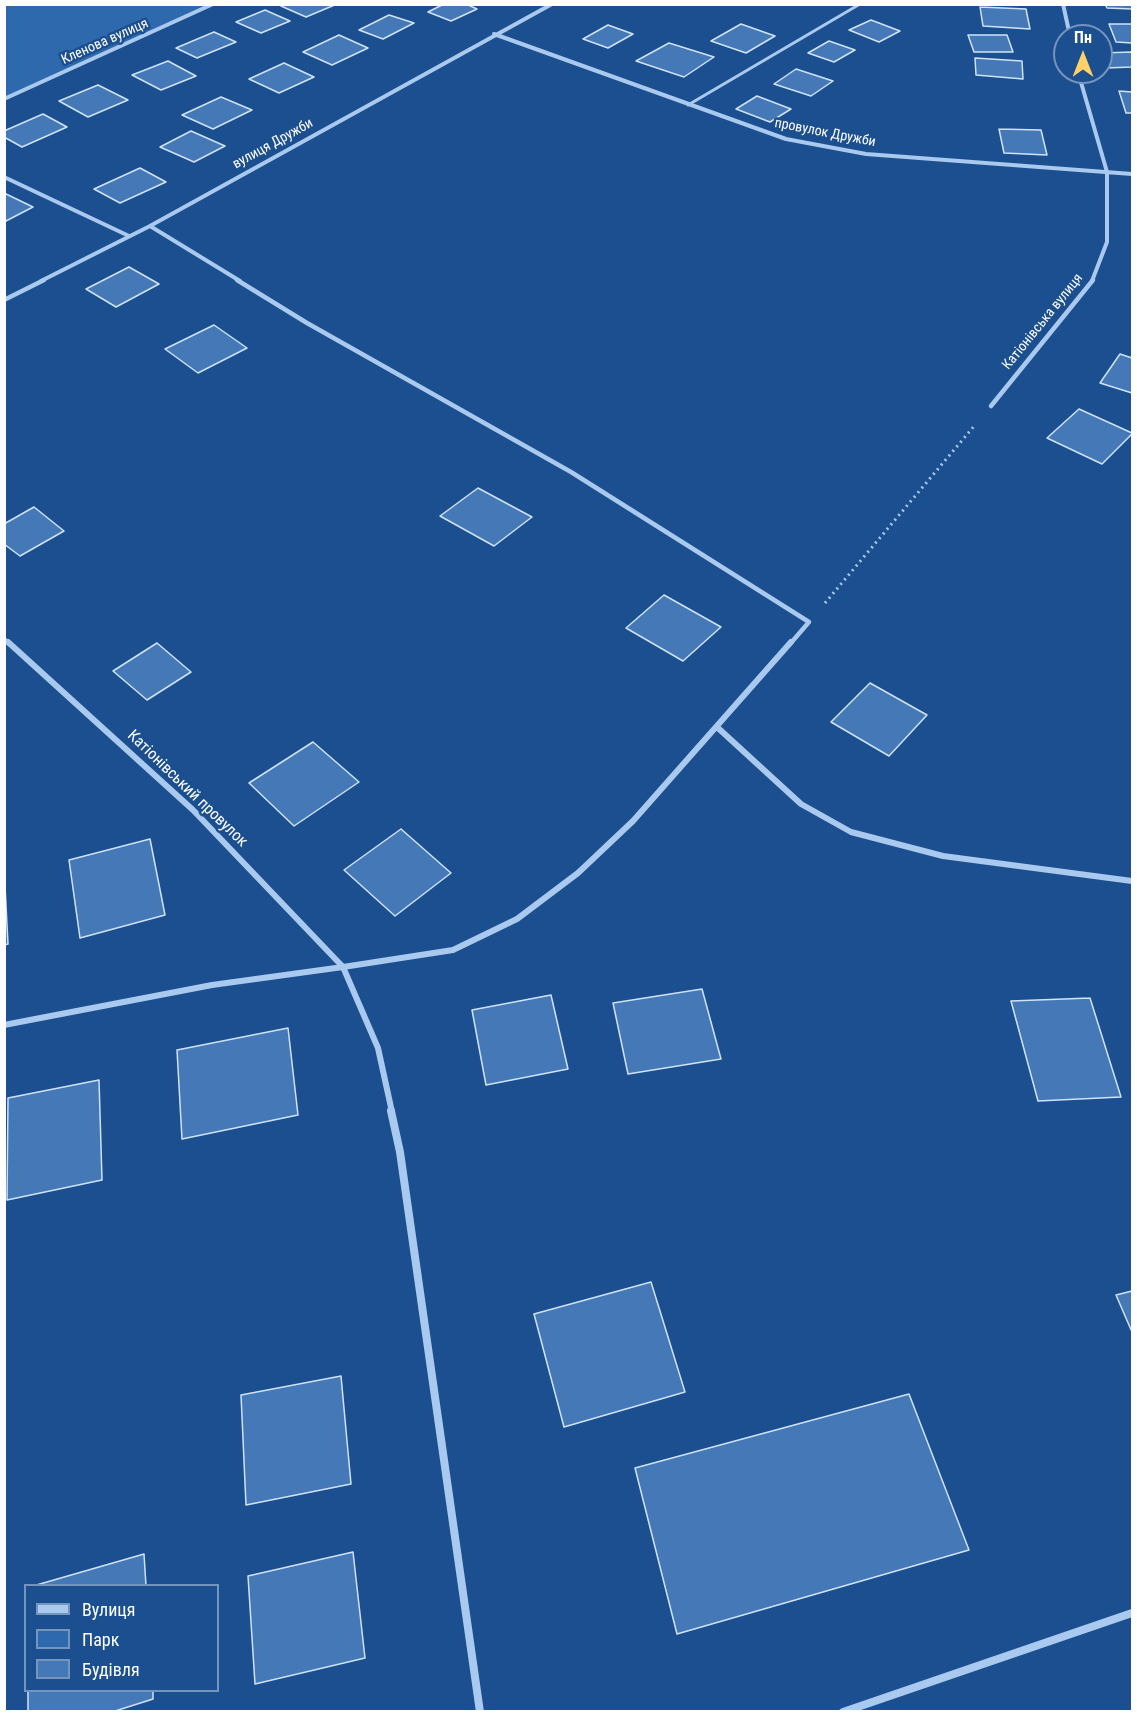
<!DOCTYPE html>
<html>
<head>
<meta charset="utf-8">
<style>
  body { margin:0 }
  #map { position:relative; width:1137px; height:1716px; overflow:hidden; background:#1b4f8f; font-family:"Roboto Condensed",sans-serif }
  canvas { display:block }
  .frame { position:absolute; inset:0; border:6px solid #fff; pointer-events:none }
  .legend { position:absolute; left:24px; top:1584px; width:195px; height:108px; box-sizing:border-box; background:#1b4f8f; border:2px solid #7695bc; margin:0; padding:8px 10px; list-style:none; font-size:18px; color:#fff }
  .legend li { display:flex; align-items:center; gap:12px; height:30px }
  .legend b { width:30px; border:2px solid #7695bc }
  .north { position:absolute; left:1053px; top:24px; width:60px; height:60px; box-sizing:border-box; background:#1b4f8f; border:2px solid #7695bc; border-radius:50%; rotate:0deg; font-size:16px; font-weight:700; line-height:24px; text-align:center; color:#fff }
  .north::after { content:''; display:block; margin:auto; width:21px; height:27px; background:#ffd166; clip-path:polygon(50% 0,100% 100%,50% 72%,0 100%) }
</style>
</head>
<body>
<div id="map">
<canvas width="1137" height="1716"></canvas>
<div class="frame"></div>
<ul class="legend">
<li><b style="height:8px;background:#a9c9ee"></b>Вулиця</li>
<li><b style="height:16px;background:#2e69ad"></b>Парк</li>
<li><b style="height:16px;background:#4478b7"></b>Будівля</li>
</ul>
<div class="north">Пн</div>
</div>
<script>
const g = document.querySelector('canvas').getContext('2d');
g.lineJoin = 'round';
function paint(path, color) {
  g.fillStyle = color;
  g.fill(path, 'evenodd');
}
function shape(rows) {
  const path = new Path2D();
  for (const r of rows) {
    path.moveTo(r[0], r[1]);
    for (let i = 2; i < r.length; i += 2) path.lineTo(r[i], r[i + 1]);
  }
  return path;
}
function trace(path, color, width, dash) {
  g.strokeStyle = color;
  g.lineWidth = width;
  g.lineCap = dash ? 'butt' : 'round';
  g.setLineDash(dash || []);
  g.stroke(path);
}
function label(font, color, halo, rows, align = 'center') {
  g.font = font + ' "Roboto Condensed",sans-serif';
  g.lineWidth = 5;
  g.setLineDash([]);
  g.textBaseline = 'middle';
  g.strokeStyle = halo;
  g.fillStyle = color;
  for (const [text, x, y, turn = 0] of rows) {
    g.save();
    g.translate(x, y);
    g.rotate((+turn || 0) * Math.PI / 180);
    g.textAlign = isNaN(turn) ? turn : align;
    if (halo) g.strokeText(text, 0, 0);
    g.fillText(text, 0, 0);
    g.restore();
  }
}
const green = shape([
  [4,5,213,5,5,99]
]);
const building = shape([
  [283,4,337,4,306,17,281,6,283,4],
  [444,4,466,4,477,9,451,21,428,12,444,4],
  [1105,4,1132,4,1132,9,1107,8,1105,4],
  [980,7,1026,9,1030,29,983,26,980,7],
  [265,10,290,21,261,33,236,22,265,10],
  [389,15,414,23,383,39,359,30,389,15],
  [871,20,900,31,879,42,849,30,871,20],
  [741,24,775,36,746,53,711,41,741,24],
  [1109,24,1132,24,1132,43,1116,42,1109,24],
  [608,25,633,34,608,48,583,39,608,25],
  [214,32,236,42,197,58,176,48,214,32],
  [339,35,368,48,332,65,303,52,339,35],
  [968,35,1007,35,1013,52,974,52,968,35],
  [829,41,855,50,834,62,808,53,829,41],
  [669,43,714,57,684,77,636,61,669,43],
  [1132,52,1132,67,1106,68,1101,59,1101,53,1132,52],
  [975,58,1022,61,1023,79,976,75,975,58],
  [168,61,196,76,161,90,132,75,168,61],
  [284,63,314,77,279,93,249,79,284,63],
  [796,69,833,81,811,96,774,84,796,69],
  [98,85,128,100,88,117,59,101,98,85],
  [1119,91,1132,92,1132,113,1126,113,1119,91],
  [757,96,791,109,770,122,736,109,757,96],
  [221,97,252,110,213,129,182,115,221,97],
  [43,114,67,127,22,147,4,137,4,131,43,114],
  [999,129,1041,130,1047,155,1004,153,999,129],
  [191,131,225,146,194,162,160,147,191,131],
  [140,168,166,182,120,203,94,189,140,168],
  [4,193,33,207,4,222,4,193],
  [129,267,159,284,116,307,86,289,129,267],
  [214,325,247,348,198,373,165,349,214,325],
  [1120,354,1132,358,1132,393,1100,383,1120,354],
  [1079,409,1132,433,1132,434,1102,464,1047,438,1079,409],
  [478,488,532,517,494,546,440,516,478,488],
  [34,507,64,531,20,556,4,544,4,524,34,507],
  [664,595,721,627,683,661,626,628,664,595],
  [157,643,191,672,147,700,113,671,157,643],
  [870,683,927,715,889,756,831,722,870,683],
  [313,742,359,782,294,826,249,783,313,742],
  [401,829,451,873,395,916,344,870,401,829],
  [150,839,165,915,80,938,69,860,150,839],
  [4,866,8,944,4,945,4,866],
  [702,989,721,1059,628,1074,613,1003,702,989],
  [551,995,568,1069,486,1085,472,1010,551,995],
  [1090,998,1121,1097,1038,1101,1011,1001,1090,998],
  [288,1028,298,1115,182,1139,177,1050,288,1028],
  [99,1080,102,1180,7,1200,8,1098,99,1080],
  [651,1282,685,1392,564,1427,534,1314,651,1282],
  [1132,1291,1132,1332,1116,1295,1132,1291],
  [341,1376,351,1484,246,1505,241,1395,341,1376],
  [909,1394,969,1550,677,1634,635,1468,909,1394],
  [353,1552,365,1658,255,1684,248,1576,353,1552],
  [144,1554,146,1586,33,1586,144,1554],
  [28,1690,153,1690,153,1699,112,1712,28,1712,28,1690]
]);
const path = shape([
  [825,603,975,425]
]);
const lane = shape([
  [688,105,860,4]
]);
const streetFar3 = shape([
  [1063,4,1070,36],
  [494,34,786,139,866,154,1132,174],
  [1078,72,1107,172,1107,242,1092,281],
  [4,99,213,4],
  [4,177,129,236],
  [150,226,240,281],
  [41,281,150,226,552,4]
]);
const streetFar2 = shape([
  [237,280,307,323,571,472,809,622,790,644],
  [4,300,44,280],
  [991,406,1093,280],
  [4,639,9,644]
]);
const streetFar1 = shape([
  [8,642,193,810,343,967,453,950,517,919,578,873,633,821,791,642],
  [718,728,801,804,851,832,943,856,1132,881],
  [4,1025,212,985,343,967,378,1048,392,1112]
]);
const street = shape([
  [391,1111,400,1152,480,1712],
  [843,1712,1132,1613]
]);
const farStreetnames = [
  ["Кленова вулиця",105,42,-24],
  ["провулок Дружби",825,133,11],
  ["вулиця Дружби",273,144,-29],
  ["Катіонівська вулиця",1043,322,-51]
];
const streetNames = [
  ["Катіонівський провулок",187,789,44]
];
paint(green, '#2e69ad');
paint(building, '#4478b7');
trace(building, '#cfe3fa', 1.5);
trace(path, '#a9c9ee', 3, [2, 4]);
trace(lane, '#a9c9ee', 3);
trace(streetFar3, '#a9c9ee', 4);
trace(streetFar2, '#a9c9ee', 4.5);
trace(streetFar1, '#a9c9ee', 6);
trace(street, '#a9c9ee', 8);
label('14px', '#fff', '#1b4f8f', farStreetnames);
label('16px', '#fff', '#1b4f8f', streetNames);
</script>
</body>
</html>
